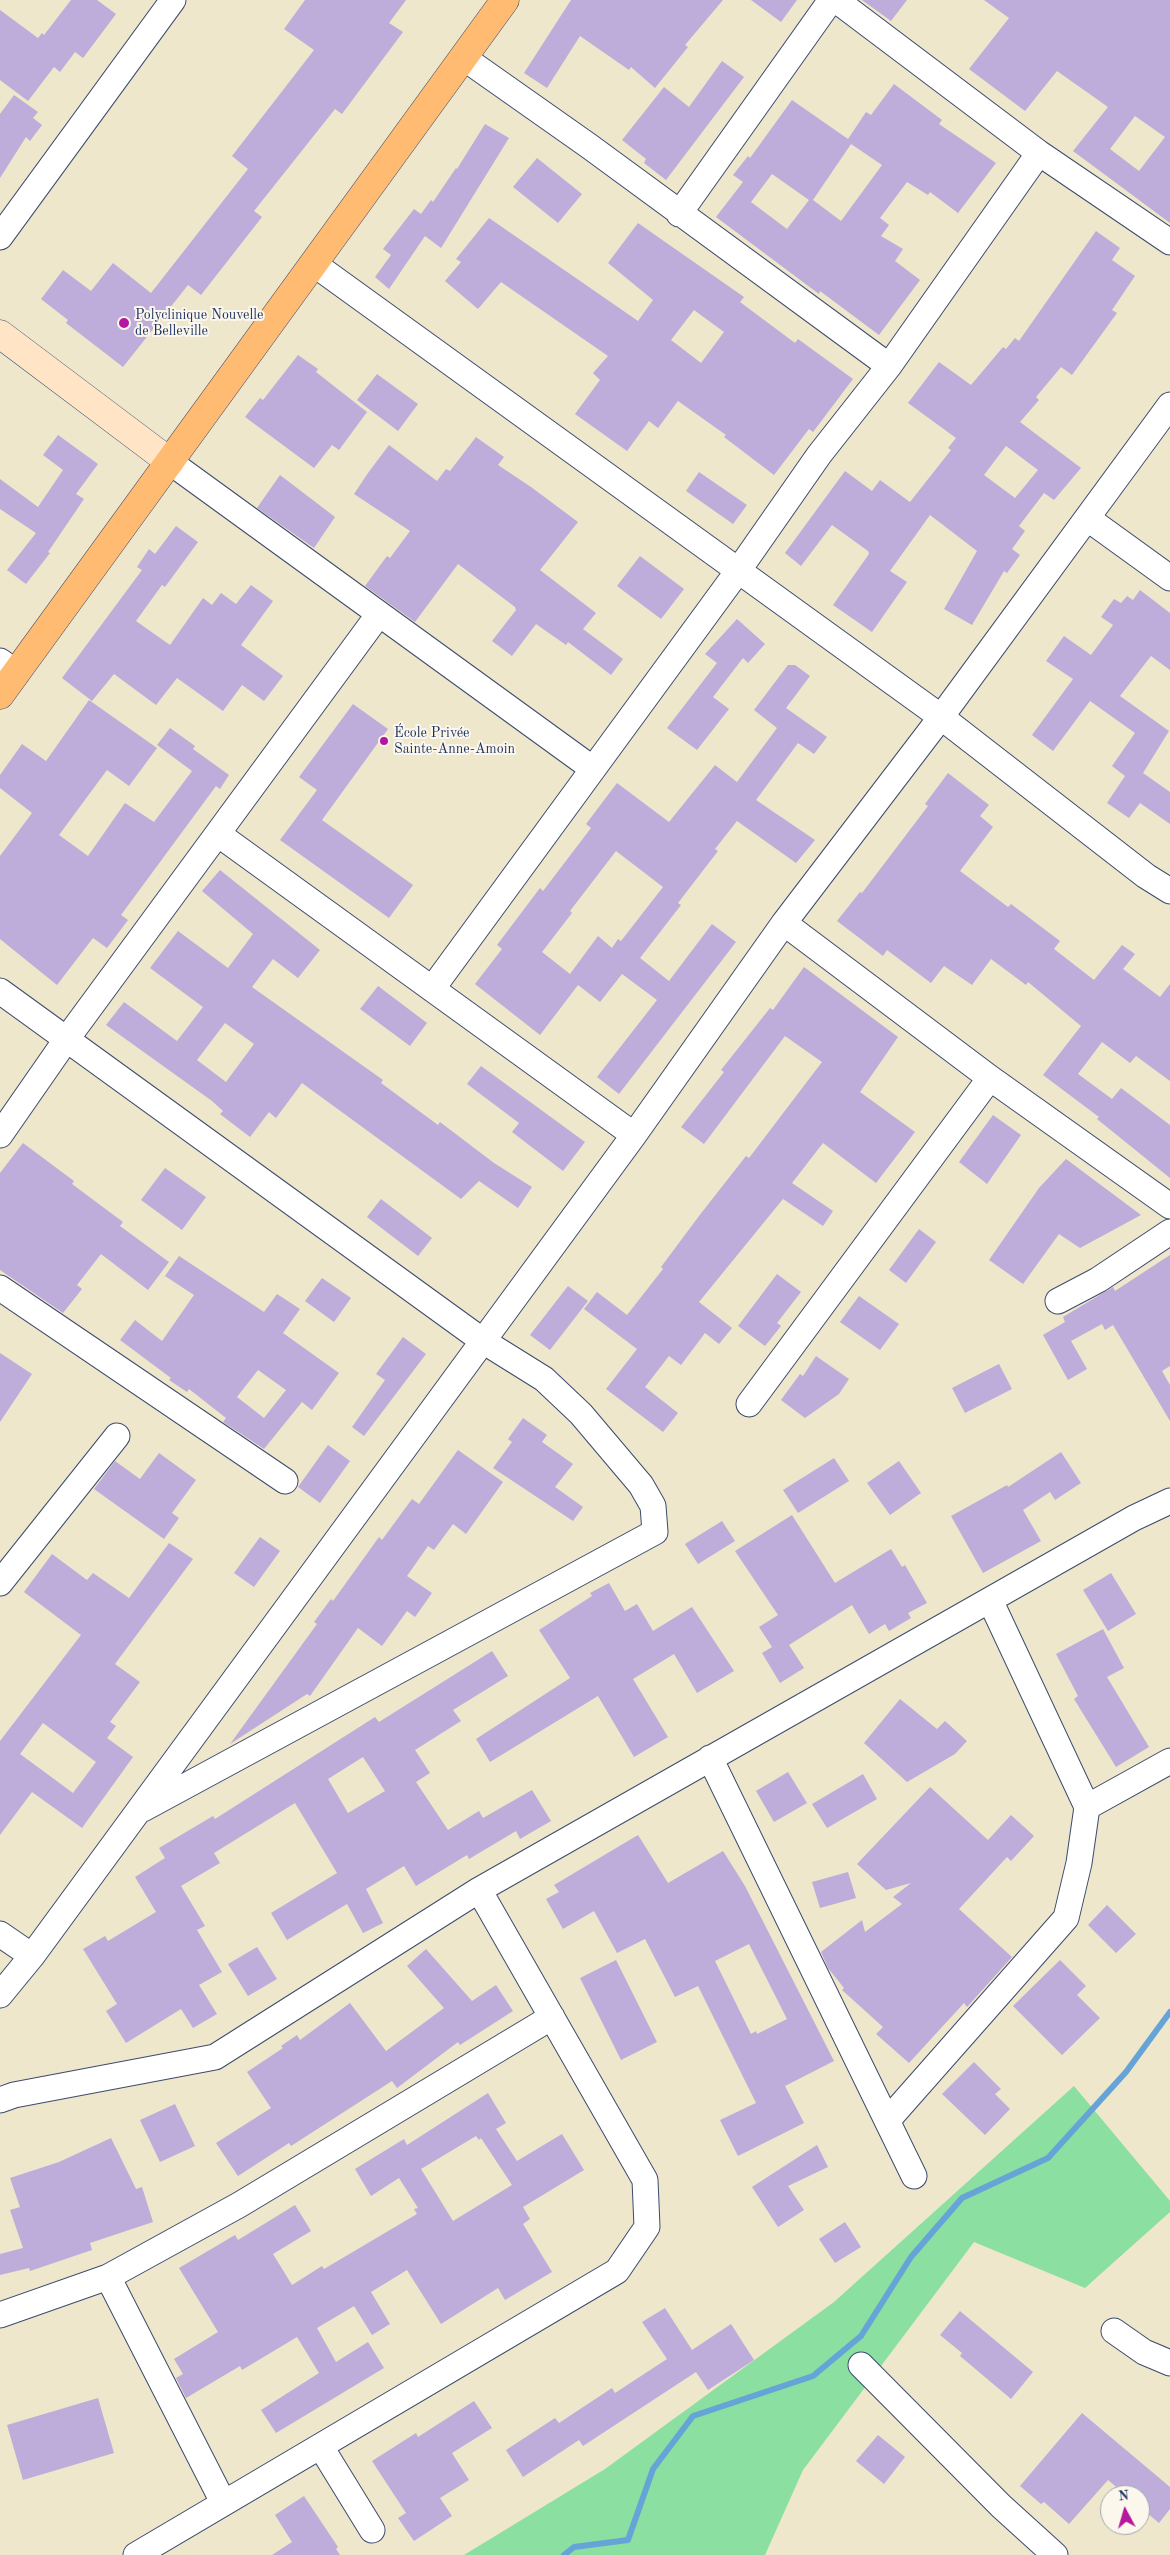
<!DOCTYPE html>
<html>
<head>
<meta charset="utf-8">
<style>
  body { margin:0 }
  #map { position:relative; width:1170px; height:2555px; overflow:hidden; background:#efe7cb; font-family:"Old Standard TT",serif }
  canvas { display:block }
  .north { position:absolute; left:1100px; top:2485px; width:50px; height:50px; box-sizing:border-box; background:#fbf7ec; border:1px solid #a1a7b3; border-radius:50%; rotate:354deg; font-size:14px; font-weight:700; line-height:20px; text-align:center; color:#1b2f5e }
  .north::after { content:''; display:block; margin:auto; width:18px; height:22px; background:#b5179e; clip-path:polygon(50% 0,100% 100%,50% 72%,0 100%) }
</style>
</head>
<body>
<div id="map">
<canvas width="1170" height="2555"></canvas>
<div class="north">N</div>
</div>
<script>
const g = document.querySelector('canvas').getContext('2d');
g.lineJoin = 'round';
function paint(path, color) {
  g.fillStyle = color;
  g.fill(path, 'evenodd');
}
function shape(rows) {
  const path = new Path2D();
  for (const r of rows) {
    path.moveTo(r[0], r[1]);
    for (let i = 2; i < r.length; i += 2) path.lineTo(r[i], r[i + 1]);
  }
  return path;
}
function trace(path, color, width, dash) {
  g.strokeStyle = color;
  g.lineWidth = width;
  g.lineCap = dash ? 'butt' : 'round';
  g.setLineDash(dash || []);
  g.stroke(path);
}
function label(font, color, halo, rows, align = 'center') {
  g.font = font + ' "Old Standard TT",serif';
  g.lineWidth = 4;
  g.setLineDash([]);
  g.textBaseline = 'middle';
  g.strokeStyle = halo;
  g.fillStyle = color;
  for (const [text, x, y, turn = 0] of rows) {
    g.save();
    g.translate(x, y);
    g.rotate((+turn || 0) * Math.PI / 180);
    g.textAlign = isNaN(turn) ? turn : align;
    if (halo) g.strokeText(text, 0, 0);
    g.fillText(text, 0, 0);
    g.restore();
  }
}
const green = shape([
  [1074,2086,1170,2201,1170,2212,1085,2288,974,2242,803,2470,765,2555,464,2555,605,2469,834,2302]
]);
const stream = shape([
  [564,2555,574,2547,628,2540,653,2469,693,2416,813,2376,861,2336,911,2257,962,2198,1048,2158,1126,2072,1170,2012]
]);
const building = shape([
  [71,0,97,0,116,14,83,58,75,52,60,72,54,67,28,101,0,80,0,10,38,38,42,33,44,35],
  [305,0,406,0,389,23,403,32,342,114,335,109,254,211,262,217,201,295,188,285,123,367,66,323,68,320,41,299,63,270,91,291,113,263,151,293,248,169,232,156,314,50,284,29],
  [571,0,723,0,685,45,688,47,655,88,631,67,629,70,580,36,547,88,524,73],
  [751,0,797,0,781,22],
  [862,0,907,0,891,21],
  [984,0,1170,0,1170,223,1073,151,1108,107,1057,71,1025,111,969,69,1009,18],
  [1135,116,1165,137,1139,171,1110,149],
  [722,61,744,77,666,180,644,163,646,159,622,140,664,87,689,107],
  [894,84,942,120,939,124,996,163,958,213,930,192,928,195,907,182,880,218,889,225,881,236,903,249,895,261,920,280,879,335,820,291,819,294,716,217,743,182,733,175,748,156,750,158,792,100,848,139,866,112,871,115],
  [851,144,882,165,841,221,813,200],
  [772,174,809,200,787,229,751,202],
  [14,95,38,112,33,118,42,125,30,141,26,137,0,178,0,114],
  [485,124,509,138,441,248,425,236,389,289,375,277,391,255,383,249,414,209,421,214,431,200,433,202,456,168,457,169],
  [537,158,582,194,558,223,513,187],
  [489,218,638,321,653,300,608,263,638,223,744,297,740,302,795,343,798,339,853,379,813,432,809,429,774,475,724,437,726,435,678,401,658,428,649,421,627,451,575,414,600,380,593,373,608,356,501,282,478,309,445,281,461,262,456,259],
  [694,310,724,332,701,363,671,340],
  [1096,231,1120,248,1112,260,1135,276,1112,310,1117,313,1072,375,1061,367,1036,397,1039,400,1020,422,1081,468,1054,500,1044,493,1019,526,1025,531,1012,549,1020,555,1007,573,1004,571,972,625,944,609,977,551,930,515,890,571,907,582,872,632,833,605,869,554,868,551,832,525,801,566,785,553,845,471,872,491,880,480,910,502,951,450,948,448,956,438,908,403,939,362,971,385,1003,347,1006,349,1015,338,1019,341],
  [1006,446,1038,470,1015,498,984,475],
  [298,355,318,369,316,372,367,412,339,450,332,445,314,468,245,417,260,398,263,400],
  [377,374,418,404,398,431,357,400],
  [58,435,98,464,76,494,84,499,48,552,50,553,26,584,7,570,36,533,0,509,0,479,38,507,63,470,43,455],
  [476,437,504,457,498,465,531,487,578,522,540,570,596,613,583,629,623,659,611,675,568,642,566,645,536,624,512,656,492,641,516,610,515,607,458,564,415,622,365,586,387,556,390,558,410,531,354,494,368,473,389,445,437,481,446,469,450,471],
  [699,472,747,505,733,524,686,491],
  [280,475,335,517,314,548,257,508],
  [176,526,198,542,165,587,162,585,136,621,170,645,203,598,212,605,221,593,236,604,251,585,273,601,241,645,283,676,264,701,242,685,223,711,177,678,156,705,114,674,92,701,62,678,142,570,137,567,149,549,155,554],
  [640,556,684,589,661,619,617,586],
  [1140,590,1170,613,1170,670,1151,656,1120,696,1169,731,1143,773,1170,792,1170,824,1140,803,1129,818,1107,803,1125,776,1112,766,1135,733,1090,701,1053,751,1032,735,1073,679,1046,661,1064,636,1091,655,1113,625,1101,617,1114,599,1121,603,1127,596,1133,600],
  [737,619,765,644,748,663,743,658,713,697,729,709,697,750,667,728,717,663,705,654],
  [788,665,795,665,810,676,786,708,827,737,814,754,798,743,756,800,815,840,796,863,737,821,715,849,718,851,678,903,681,905,640,958,669,981,712,924,736,942,619,1094,597,1077,657,1000,622,974,600,1002,578,985,540,1035,475,984,502,949,497,945,540,888,543,891,591,828,586,824,617,783,669,822,715,765,737,782,777,728,754,710],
  [616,851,663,887,621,941,618,939,612,948,598,936,570,974,542,952,572,913,570,911],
  [89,700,157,748,129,786,107,770,59,835,88,856,125,803,154,822,192,771,157,745,170,728,195,746,193,749,229,775,220,789,216,786,121,915,128,920,107,948,93,938,57,985,0,939,0,856,32,813,0,788,0,775,22,744,46,761],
  [353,704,388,729,322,820,413,885,389,918,280,840,317,790,299,777],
  [948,773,989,805,980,816,993,827,960,871,1008,907,1011,904,1060,941,1054,949,1094,980,1122,945,1135,954,1123,969,1160,997,1170,984,1170,1081,1136,1056,1130,1063,1102,1042,1078,1074,1112,1099,1121,1088,1170,1125,1170,1178,1097,1119,1099,1117,1043,1075,1081,1026,1028,982,1026,985,991,959,972,985,944,966,931,983,887,950,883,956,837,921,860,892,862,893,928,806,925,804],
  [220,870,320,950,298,978,273,959,252,987,383,1080,381,1083,438,1125,440,1122,494,1163,532,1187,518,1208,479,1181,461,1199,302,1083,276,1118,269,1112,250,1137,220,1114,223,1111,212,1101,106,1025,124,1002,177,1041,203,1007,150,968,178,931,228,968,253,934,202,891],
  [225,1023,254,1044,226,1082,197,1060],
  [804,967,898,1037,860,1092,915,1132,876,1183,823,1143,792,1183,833,1211,823,1226,783,1199,699,1302,732,1328,719,1344,705,1333,681,1365,669,1356,645,1387,678,1413,663,1432,606,1389,637,1349,584,1309,597,1292,627,1315,663,1269,661,1267,699,1216,746,1156,749,1158,822,1062,785,1036,704,1144,681,1127,724,1072,721,1070,770,1008,773,1010],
  [378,986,427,1023,410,1046,360,1009],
  [481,1066,585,1142,563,1171,512,1132,519,1123,467,1084],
  [993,1115,1021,1135,987,1184,959,1162],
  [23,1143,74,1181,72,1184,123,1222,120,1226,169,1262,148,1290,101,1254,77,1285,82,1289,63,1313,0,1270,0,1173],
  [1066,1159,1141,1215,1080,1248,1059,1234,1023,1284,989,1260,1039,1188],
  [165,1168,206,1197,182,1230,141,1200],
  [381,1199,432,1238,418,1256,367,1217],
  [919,1229,936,1242,906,1283,889,1270],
  [1170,1255,1170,1366,1162,1371,1170,1385,1170,1421,1113,1325,1105,1330,1102,1324,1071,1341,1087,1369,1068,1380,1043,1335,1065,1322,1063,1317,1113,1287,1115,1291],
  [179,1256,264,1312,277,1294,300,1309,283,1333,339,1373,312,1410,302,1402,264,1449,223,1422,226,1418,189,1389,187,1392,169,1380,171,1378,120,1340,135,1320,162,1341,194,1295,165,1276],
  [258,1370,286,1390,264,1418,237,1397],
  [777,1274,801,1292,777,1323,781,1326,765,1346,738,1326],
  [322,1278,351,1298,334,1322,305,1301],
  [568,1286,588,1301,550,1350,530,1335],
  [859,1296,899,1324,880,1350,840,1322],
  [403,1337,426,1354,364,1436,352,1427,385,1380,376,1374],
  [0,1353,32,1374,0,1422],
  [816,1356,849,1379,839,1394,805,1418,781,1400,800,1374,803,1376],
  [999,1364,1012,1389,965,1413,952,1388],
  [523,1418,547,1435,542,1442,573,1464,555,1487,583,1507,573,1521,493,1468,512,1442,508,1439],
  [328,1445,350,1461,320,1503,298,1487],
  [458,1450,503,1482,466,1534,453,1524,434,1550,428,1546,407,1576,432,1593,415,1617,407,1611,382,1646,358,1628,310,1696,307,1694,230,1744,317,1624,314,1622,331,1599,333,1601,379,1537,382,1540,412,1499,419,1504],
  [1061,1452,1081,1483,1055,1500,1050,1492,1023,1510,1041,1541,983,1573,951,1516,1007,1485,1008,1487],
  [159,1453,196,1480,172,1513,179,1518,164,1539,94,1489,115,1461,140,1479],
  [834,1458,849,1481,798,1513,783,1490],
  [899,1461,921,1493,890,1515,867,1483],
  [792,1515,835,1583,891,1549,902,1567,905,1565,927,1603,908,1613,911,1618,889,1631,885,1624,869,1634,852,1605,789,1645,804,1668,780,1683,762,1653,772,1647,759,1627,778,1615,735,1551],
  [722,1521,735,1541,698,1564,685,1544],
  [260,1537,280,1551,254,1587,234,1573],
  [169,1543,193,1559,115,1664,140,1682,110,1722,116,1726,107,1738,133,1757,82,1828,32,1792,0,1835,0,1741,81,1635,24,1592,52,1554,87,1580,93,1573,129,1598],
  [43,1723,96,1762,73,1793,20,1754],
  [1111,1573,1136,1614,1108,1631,1083,1590],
  [609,1583,625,1611,637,1604,653,1631,692,1607,734,1671,697,1693,674,1654,633,1679,668,1737,634,1757,598,1696,490,1762,476,1739,570,1678,539,1630,592,1596,590,1593],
  [1103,1629,1124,1668,1107,1677,1149,1747,1116,1767,1074,1699,1078,1696,1056,1654],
  [492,1651,508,1676,453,1710,461,1721,415,1750,430,1773,416,1782,448,1830,479,1811,483,1818,532,1790,551,1821,520,1839,516,1831,469,1859,467,1855,416,1886,404,1866,366,1889,383,1923,363,1933,347,1904,287,1940,271,1913,337,1873,295,1803,214,1853,220,1863,181,1886,205,1926,197,1930,222,1972,199,1985,217,2014,193,2028,181,2009,126,2043,106,2011,117,2004,83,1949,105,1936,108,1941,156,1912,135,1877,165,1858,159,1848,213,1816,215,1819,375,1717,379,1722],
  [363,1757,385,1791,348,1813,328,1779],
  [900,1699,937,1729,945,1721,967,1741,955,1754,907,1782,864,1743],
  [788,1772,807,1803,774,1822,756,1791],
  [863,1774,877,1799,827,1828,812,1804],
  [930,1787,988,1840,1011,1815,1034,1836,1011,1861,1007,1857,959,1909,1012,1957,967,2007,964,2003,909,2063,876,2034,883,2027,842,1990,844,1988,828,1968,821,1952,862,1920,865,1932,902,1904,893,1897,911,1883,886,1890,857,1864],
  [638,1835,668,1883,723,1851,745,1886,834,2061,785,2086,804,2123,738,2156,720,2120,756,2103,698,1986,675,1997,645,1939,617,1953,594,1911,563,1929,546,1899,559,1892,554,1885],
  [749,1944,787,2019,757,2034,756,2031,751,2034,715,1961],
  [848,1872,856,1898,820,1908,812,1882],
  [1107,1905,1136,1934,1116,1953,1088,1925],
  [257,1947,277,1979,248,1996,228,1964],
  [426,1949,472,2001,496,1985,513,2011,460,2045,458,2042,397,2088,392,2081,291,2146,289,2143,238,2176,216,2143,271,2108,247,2072,283,2048,281,2046,297,2035,300,2040,350,2003,386,2051,444,2008,407,1966],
  [616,1960,657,2042,621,2060,580,1978],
  [1060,1960,1086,1986,1077,1995,1100,2018,1062,2055,1013,2006],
  [974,2062,1001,2089,995,2094,1010,2109,985,2135,942,2094],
  [488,2093,506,2123,496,2129,517,2161,562,2134,584,2170,523,2207,530,2219,523,2224,552,2272,505,2300,498,2288,441,2324,407,2270,371,2292,390,2324,372,2335,354,2306,317,2328,336,2362,368,2342,384,2368,276,2433,261,2410,319,2373,297,2337,242,2370,240,2366,186,2398,176,2378,183,2374,174,2359,218,2332,179,2268,235,2235,238,2240,295,2205,311,2231,273,2254,292,2285,322,2266,324,2269,417,2214,414,2209,418,2208,399,2178,371,2196,355,2169,404,2139,407,2145],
  [476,2136,479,2140,481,2138,512,2185,453,2221,421,2169],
  [175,2104,195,2146,160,2162,140,2120],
  [111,2138,136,2189,142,2187,153,2222,90,2243,92,2250,30,2271,29,2268,0,2275,0,2254,23,2248,10,2210,20,2207,10,2178,59,2162],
  [817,2145,828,2167,788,2186,804,2210,778,2227,752,2187],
  [845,2222,861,2247,835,2263,819,2239],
  [665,2308,692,2350,731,2324,754,2360,708,2390,696,2372,583,2446,579,2440,523,2477,506,2450,555,2418,559,2423,612,2388,615,2393,667,2359,642,2322],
  [960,2311,1033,2372,1011,2399,960,2356,962,2353,940,2335],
  [98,2398,114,2453,23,2480,7,2425],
  [474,2401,492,2428,452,2453,469,2480,440,2498,452,2516,414,2541,398,2518,406,2513,372,2461,416,2433,418,2437],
  [1082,2413,1170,2487,1170,2509,1159,2523,1140,2507,1140,2495,1126,2495,1108,2480,1069,2524,1044,2502,1041,2504,1020,2486],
  [878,2435,905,2457,884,2484,856,2461],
  [304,2496,338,2547,336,2549,340,2555,272,2555,292,2542,275,2515]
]);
const street = shape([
  [836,0,1039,153,1170,242],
  [464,58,589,146,889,366],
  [679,214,831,0],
  [0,237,173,0],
  [314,264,941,717,1146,876,1170,891],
  [170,462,593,769],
  [1087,518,1170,578],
  [0,661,17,673],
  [218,834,634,1135],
  [784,923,990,1078,1170,1206],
  [432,989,738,571,819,455,889,366,1039,153],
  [0,991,483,1341,544,1379,581,1414,641,1485,653,1506,655,1532,143,1809],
  [0,1135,66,1040,379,614],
  [0,1288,285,1481],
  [1058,1301,1098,1280,1170,1232],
  [749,1404,990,1078],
  [0,1583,117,1436],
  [710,1758,914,2176],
  [1087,1807,1170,1761],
  [0,1934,32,1956],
  [0,1995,32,1956,634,1135,784,923,941,717,1170,405],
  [0,2100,14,2095,215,2057,479,1890,1134,1518,1170,1501],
  [887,2121,1066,1918,1079,1863,1087,1807,990,1600],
  [108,2277,223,2502],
  [0,2315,108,2277,239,2205,552,2017],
  [1114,2331,1144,2352,1170,2363],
  [861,2365,1001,2506,1055,2555],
  [321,2447,372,2530],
  [136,2555,617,2271,647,2227,645,2180,479,1890]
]);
const secondary = shape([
  [0,334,170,462]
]);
const primary = shape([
  [0,695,505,0]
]);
const markers = [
  [124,323,6,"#b5179e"],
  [384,741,5,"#b5179e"]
];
const poiNames = [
  ["Polyclinique Nouvelle",135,315],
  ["de Belleville",135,331],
  ["École Privée",394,733],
  ["Sainte-Anne-Amoin",394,749]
];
paint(green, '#8adfa1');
trace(stream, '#66a4d8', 6);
paint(building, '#beacda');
trace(street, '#3b4b6e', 27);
trace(secondary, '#3b4b6e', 29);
trace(primary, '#3b4b6e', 29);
trace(street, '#fff', 25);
trace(secondary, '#ffe4c6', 28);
trace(primary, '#ffbb71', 28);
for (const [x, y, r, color] of markers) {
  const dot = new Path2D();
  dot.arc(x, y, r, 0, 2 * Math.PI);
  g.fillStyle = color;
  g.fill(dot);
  trace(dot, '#fbf7ec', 2);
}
label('14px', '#1b2f5e', '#fbf7ec', poiNames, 'left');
</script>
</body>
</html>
